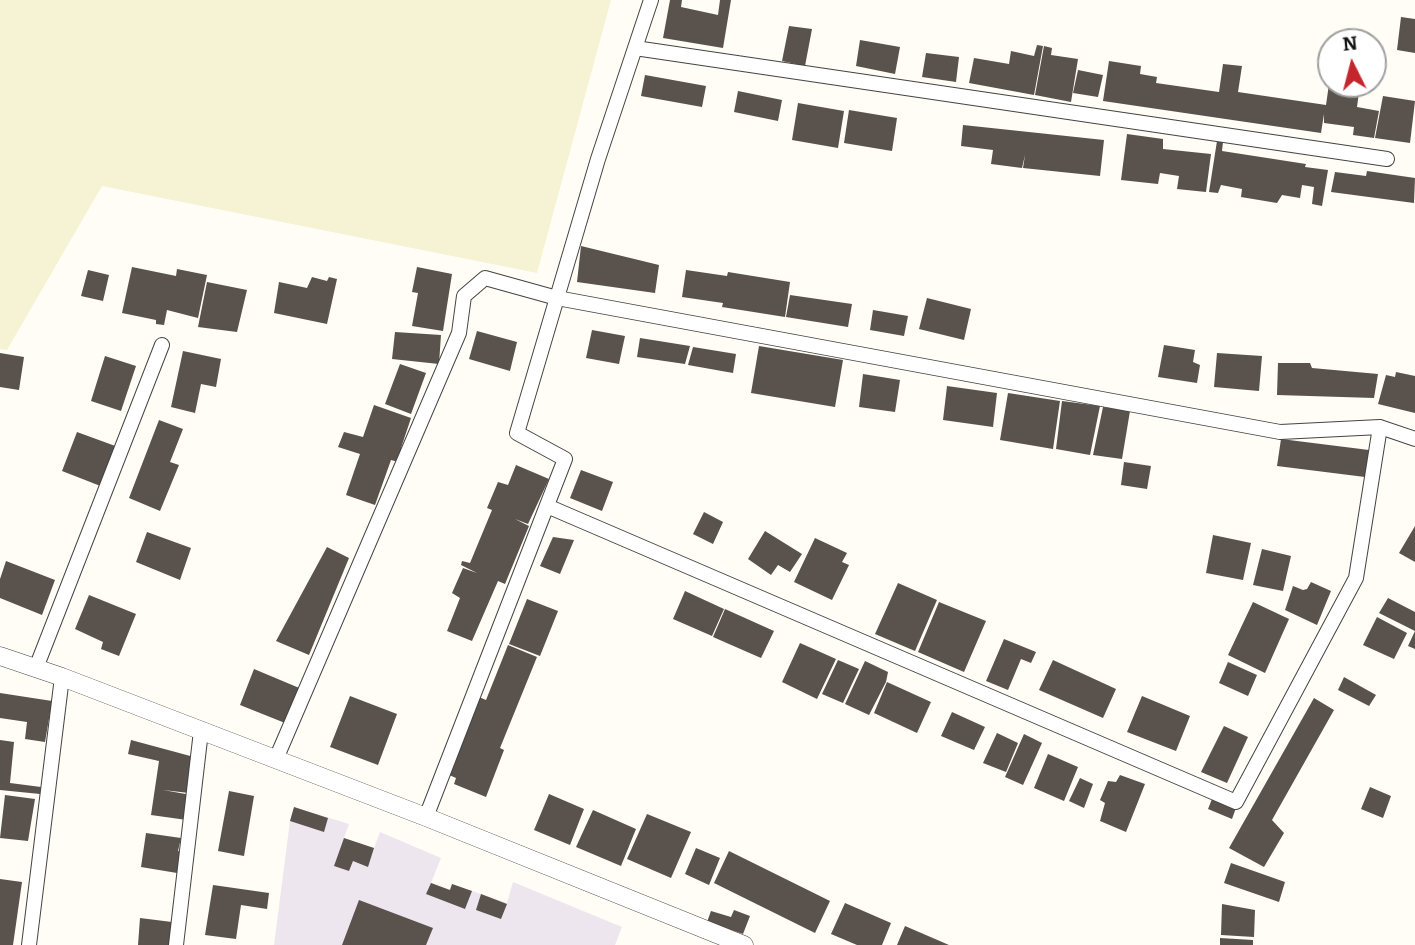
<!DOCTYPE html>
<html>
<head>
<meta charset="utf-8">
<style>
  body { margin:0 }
  #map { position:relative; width:1415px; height:945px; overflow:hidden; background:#fffdf5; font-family:Bitter,serif }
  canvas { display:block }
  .north { position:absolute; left:1317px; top:28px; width:70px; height:70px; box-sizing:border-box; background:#fff; border:2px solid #a0a0a0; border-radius:50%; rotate:354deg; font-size:19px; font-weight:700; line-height:28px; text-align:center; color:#111 }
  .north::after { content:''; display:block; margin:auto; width:24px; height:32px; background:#c4262e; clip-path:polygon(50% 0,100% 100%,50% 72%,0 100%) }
</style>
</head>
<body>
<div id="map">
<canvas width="1415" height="945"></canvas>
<div class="north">N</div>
</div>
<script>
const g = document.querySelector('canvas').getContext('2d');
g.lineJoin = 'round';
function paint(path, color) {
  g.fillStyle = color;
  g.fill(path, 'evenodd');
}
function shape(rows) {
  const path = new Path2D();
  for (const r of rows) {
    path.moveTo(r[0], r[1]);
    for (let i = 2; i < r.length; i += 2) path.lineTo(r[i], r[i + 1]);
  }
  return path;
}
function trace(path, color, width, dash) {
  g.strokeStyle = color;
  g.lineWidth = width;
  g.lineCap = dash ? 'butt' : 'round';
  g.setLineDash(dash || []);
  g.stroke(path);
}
const industrial = shape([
  [294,807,349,824,344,838,374,848,380,832,441,858,431,883,449,890,452,884,507,903,513,882,622,927,615,945,274,945,290,821]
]);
const farmland = shape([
  [0,0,611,0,537,273,102,186,7,350,0,349]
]);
const building = shape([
  [670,0,682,0,681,7,718,15,720,0,731,0,723,48,663,38],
  [1401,17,1415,19,1415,53,1397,50],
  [789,26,812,29,805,66,782,61],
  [860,40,900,47,895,74,856,66],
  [1037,45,1043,46,1034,95,969,83,974,58,1009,64,1011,51,1034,56],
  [1044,46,1052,48,1051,55,1078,59,1071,102,1035,95],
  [926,53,959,57,956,82,922,77],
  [1109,61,1141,66,1140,74,1157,77,1156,83,1219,92,1223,64,1242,66,1238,92,1326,105,1329,84,1360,84,1357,107,1379,111,1374,138,1353,135,1354,127,1324,123,1324,114,1321,133,1103,101],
  [1078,70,1103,75,1098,97,1073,93],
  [645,75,706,86,702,107,641,96],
  [738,91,782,100,778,121,734,112],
  [1383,96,1415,101,1410,143,1375,138],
  [798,103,844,111,838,148,792,140],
  [849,110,897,118,892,151,844,143],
  [963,125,1104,140,1100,176,1023,168,1025,155,1022,168,991,164,993,150,961,146],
  [1127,134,1163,139,1163,149,1211,154,1206,192,1177,189,1179,176,1160,173,1158,184,1121,180],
  [1217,141,1223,142,1222,151,1306,164,1305,167,1328,170,1322,206,1312,204,1314,187,1302,185,1300,198,1282,195,1277,203,1241,197,1242,189,1221,185,1218,193,1209,192],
  [1367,171,1415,178,1414,203,1331,192,1335,172,1366,176],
  [581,246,659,265,655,293,577,282],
  [132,267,176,276,177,269,207,275,198,318,167,310,164,325,156,324,156,320,122,313],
  [417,267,452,274,443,331,412,326,418,293,412,292],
  [88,270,109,275,103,301,81,296],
  [686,270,727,276,728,272,790,282,785,317,722,307,723,303,682,297],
  [312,277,327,281,329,277,337,279,327,324,274,313,279,282,307,288],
  [207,282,247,290,237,332,198,327],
  [790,295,852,304,848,327,786,317],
  [927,298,971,309,964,340,919,329],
  [873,310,908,316,904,336,870,330],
  [592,330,625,336,619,364,586,358],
  [477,331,517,342,510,371,469,359],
  [395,332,441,335,439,364,392,359],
  [640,338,690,346,685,364,637,357],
  [1164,345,1195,350,1193,362,1200,365,1197,383,1158,377],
  [759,346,843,360,835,407,751,393],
  [693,347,736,354,733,373,688,365],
  [183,351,221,359,216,387,201,384,195,413,171,407],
  [0,353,24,357,19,390,0,387],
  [1217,353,1262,356,1259,391,1214,387],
  [105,356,136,366,121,411,91,401],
  [1278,363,1310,363,1312,368,1378,374,1374,398,1277,395],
  [400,364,426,373,411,414,385,404],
  [1396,372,1415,376,1415,413,1378,404,1386,375,1395,377],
  [863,374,900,380,895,412,859,407],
  [947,386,997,393,993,427,943,420],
  [1008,393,1060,401,1053,449,1000,440],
  [1062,401,1100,406,1090,455,1056,449],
  [374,405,411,418,401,448,406,450,402,463,391,460,375,505,346,495,360,454,338,447,344,432,363,437],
  [1103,407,1130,411,1122,459,1093,455],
  [159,420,183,429,170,462,179,465,160,511,129,498],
  [77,432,118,447,103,487,62,471],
  [1281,439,1377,451,1373,478,1277,466],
  [1124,462,1151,466,1147,489,1121,485],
  [516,465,549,479,528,524,515,519,529,526,505,584,498,581,472,641,447,631,460,598,452,593,463,568,477,573,461,565,462,561,470,563,492,510,487,508,498,482,508,485],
  [581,470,613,482,602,511,570,498],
  [704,512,723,522,713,544,693,534],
  [1415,526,1415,562,1399,553],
  [765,531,802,554,790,572,778,565,771,575,748,559],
  [147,532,191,548,180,580,136,562],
  [1213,535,1251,543,1243,580,1206,573],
  [553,537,574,540,560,574,540,566],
  [815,538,847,553,842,562,849,565,832,600,794,582],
  [327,547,349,558,309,655,276,641],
  [1262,549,1291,556,1283,591,1253,585],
  [6,561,55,580,42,615,0,598,0,579],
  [1311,582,1331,591,1317,625,1285,610,1293,586,1303,590,1307,589],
  [898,583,937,600,915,651,875,634],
  [685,591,724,609,712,636,673,619],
  [89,595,136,614,119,656,101,649,103,642,75,629],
  [1388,598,1415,612,1415,649,1408,646,1415,631,1379,613],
  [527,599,558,611,540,656,509,644],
  [939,602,986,621,964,672,918,652],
  [1253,602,1289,619,1265,673,1228,655],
  [725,609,774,631,761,658,713,637],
  [1377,617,1407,633,1394,659,1363,645],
  [1004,639,1036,652,1031,663,1021,659,1008,690,986,681],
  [800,643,836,659,817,699,782,682],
  [508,645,537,657,500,748,504,750,486,797,454,784,456,778,447,774,479,697,486,700],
  [838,660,859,669,843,703,822,694],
  [1053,660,1116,689,1103,718,1039,690],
  [865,661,888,672,886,682,869,715,845,704],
  [1228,662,1257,675,1248,696,1219,683],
  [254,669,304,690,290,725,240,705],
  [1344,677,1376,695,1369,706,1338,690],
  [887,682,931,702,917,733,874,713],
  [0,693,52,701,45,742,25,739,27,722,0,718],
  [350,696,397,714,378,765,330,747],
  [1142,696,1190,716,1176,751,1127,732],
  [1314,698,1334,710,1272,820,1284,833,1264,867,1229,848],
  [952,712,985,727,974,750,941,736],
  [1224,726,1248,737,1227,783,1201,772],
  [997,733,1018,743,1006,772,983,763],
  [1024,734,1042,743,1023,785,1005,777],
  [0,740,14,742,10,783,41,787,40,794,0,790],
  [131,740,194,757,189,793,163,790,197,796,194,821,151,815,159,761,128,754],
  [1048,754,1078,767,1064,801,1034,788],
  [1120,775,1145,784,1126,832,1100,821,1105,803,1100,800,1108,781,1116,782],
  [1080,778,1093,784,1084,808,1069,801],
  [1370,787,1391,796,1383,818,1361,809],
  [229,791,254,796,244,856,218,851],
  [549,794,584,809,570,845,534,830],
  [1214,794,1237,805,1232,819,1208,809],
  [5,795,35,799,28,841,0,838],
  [294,807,328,818,324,832,290,821],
  [593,810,636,829,621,866,576,847],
  [647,814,691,832,671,878,627,859],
  [146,833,181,838,178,851,186,853,183,874,141,867],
  [344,838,374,848,368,867,353,861,349,871,334,866],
  [696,848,720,858,709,885,685,874],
  [729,851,830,901,815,933,714,883],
  [1231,863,1285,882,1279,902,1224,883],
  [0,879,22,882,13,945,0,945],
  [431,883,450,890,452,884,472,891,465,909,426,894],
  [213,885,269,893,267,909,241,905,236,939,205,935],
  [481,894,507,904,501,919,476,910],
  [359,900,433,928,426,945,342,945],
  [845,903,891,923,882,945,857,945,831,934],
  [1222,904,1255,910,1254,937,1221,935],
  [734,910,750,916,743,934,707,922,711,911,731,917],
  [140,918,172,922,169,945,138,945],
  [905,926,949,945,897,945],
  [1220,938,1253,940,1253,945,1220,945]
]);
const minor = shape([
  [635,48,1387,159],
  [547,506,1236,802,1356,578,1380,427],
  [36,668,162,345],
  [276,759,459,333,464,296,485,278,557,298,1280,432,1380,427,1415,439],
  [426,817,565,459,517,433,598,159,651,0],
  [29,945,62,677],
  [176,945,201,731]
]);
const tertiary = shape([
  [0,656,62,677,426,817,744,945]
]);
paint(industrial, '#eee6ef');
paint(farmland, '#f6f3d4');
paint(building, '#5a524d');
trace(minor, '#444', 16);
trace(tertiary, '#444', 19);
trace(minor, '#fff', 14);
trace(tertiary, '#fff', 18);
</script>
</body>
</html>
